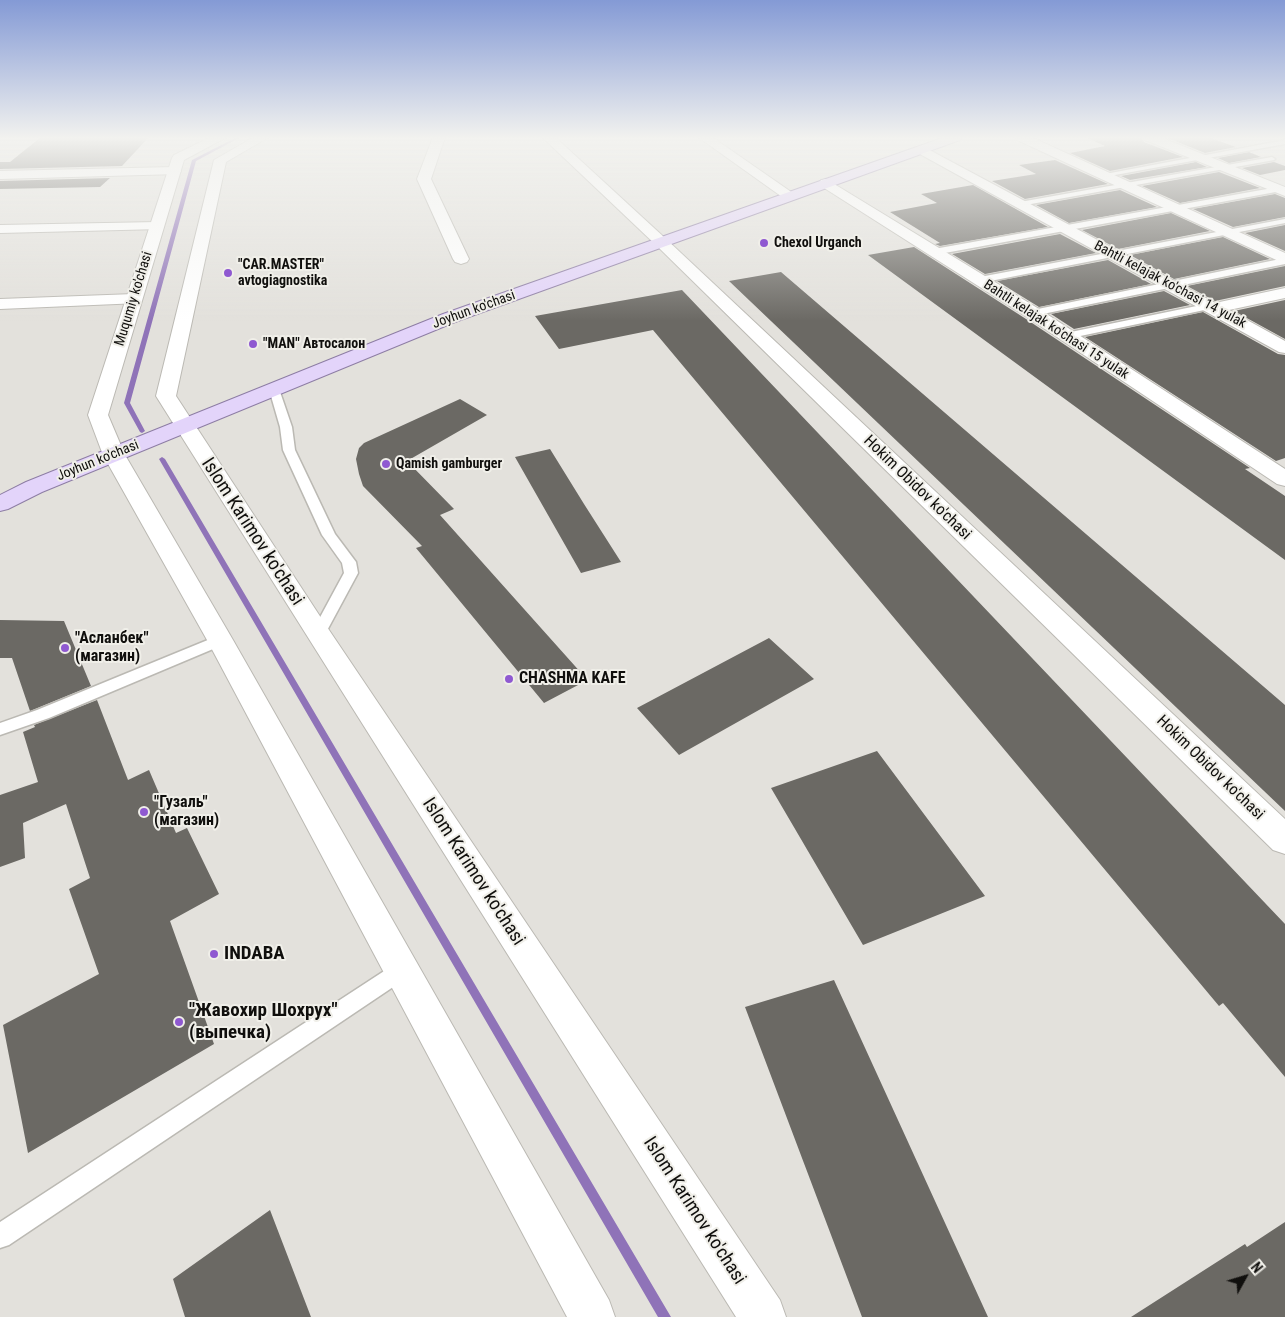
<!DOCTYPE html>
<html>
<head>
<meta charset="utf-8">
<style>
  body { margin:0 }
  #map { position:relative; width:1285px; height:1317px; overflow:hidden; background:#e3e1dc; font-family:"Roboto Condensed",sans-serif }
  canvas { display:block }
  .north { position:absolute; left:1220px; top:1252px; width:50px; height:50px; -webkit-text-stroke:4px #f0efe9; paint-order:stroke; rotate:51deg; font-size:14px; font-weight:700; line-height:20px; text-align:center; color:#100f0d }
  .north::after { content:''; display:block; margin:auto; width:18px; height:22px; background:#100f0d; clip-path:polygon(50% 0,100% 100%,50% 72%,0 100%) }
</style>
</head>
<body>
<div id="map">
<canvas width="1285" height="1317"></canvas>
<div class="north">N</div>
</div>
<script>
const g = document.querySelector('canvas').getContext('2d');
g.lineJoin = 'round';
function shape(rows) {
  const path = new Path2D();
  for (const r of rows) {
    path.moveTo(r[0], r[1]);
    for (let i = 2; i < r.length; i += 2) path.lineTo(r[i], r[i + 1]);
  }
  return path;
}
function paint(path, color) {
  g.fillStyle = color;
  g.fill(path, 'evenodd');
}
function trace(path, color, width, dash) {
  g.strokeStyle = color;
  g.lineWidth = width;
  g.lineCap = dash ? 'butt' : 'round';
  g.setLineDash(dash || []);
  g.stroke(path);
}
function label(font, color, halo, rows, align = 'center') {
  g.font = font + ' "Roboto Condensed",sans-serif';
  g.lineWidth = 4;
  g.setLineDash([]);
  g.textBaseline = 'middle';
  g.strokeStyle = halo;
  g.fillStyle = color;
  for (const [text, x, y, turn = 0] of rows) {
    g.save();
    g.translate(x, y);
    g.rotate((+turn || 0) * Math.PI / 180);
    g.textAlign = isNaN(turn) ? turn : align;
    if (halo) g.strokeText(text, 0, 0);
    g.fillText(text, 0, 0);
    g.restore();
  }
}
const stream = shape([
  [237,137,241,137,196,161,130,403,145,431,142,433,140,432,124,403,192,160,237,137],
  [162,457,165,459,671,1317,658,1317,159,459,162,457]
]);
const building = shape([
  [41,137,149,137,122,166,0,169,0,162,10,162],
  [1085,137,1141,137,1144,142,1183,157,1110,171,1070,153,1105,146],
  [1165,137,1208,137,1236,147,1205,153],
  [1249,152,1261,157,1229,163,1218,158],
  [1055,160,1108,184,1025,199,992,181,1036,174,1019,165],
  [1196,162,1207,167,1130,180,1121,176],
  [1274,162,1285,166,1285,170,1260,175,1242,168],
  [1219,172,1260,188,1180,203,1142,186],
  [110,178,100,187,0,189,0,181],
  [973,185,1048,227,940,246,935,244,940,243,890,212,937,203,921,194],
  [1120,190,1157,207,1069,223,1036,205],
  [1275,194,1285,198,1285,217,1233,227,1193,209],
  [1171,213,1210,231,1118,249,1082,230],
  [1285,225,1285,251,1245,233],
  [1060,234,1096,253,985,274,952,254],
  [1223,237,1270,259,1174,279,1130,255],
  [914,247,1026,319,1250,468,1245,469,1285,496,1285,560,868,255],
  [1108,260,1151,284,1039,307,997,281],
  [1285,266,1285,286,1215,301,1187,286],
  [781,272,1285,705,1285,811,729,281],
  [682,290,1285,924,1285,1077,1223,1003,1219,1006,653,330,559,349,535,316],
  [1164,291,1190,305,1074,329,1051,314],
  [1285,300,1285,339,1234,311],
  [1203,312,1278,354,1285,355,1285,458,1276,461,1085,337],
  [460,399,487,415,407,461,454,509,440,515,583,675,575,679,580,684,544,703,416,548,422,546,363,486,359,474,356,459,359,448,364,443],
  [550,449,584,504,621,562,581,573,515,457],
  [0,620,64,621,91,686,30,711,12,658,0,658],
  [769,638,814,679,679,755,637,708],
  [97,700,128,780,149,770,176,833,187,828,219,894,170,921,214,1044,28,1153,3,1025,99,974,69,889,90,878,66,804,23,823,25,858,0,867,0,795,38,782,23,732,35,727,34,725],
  [877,751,985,896,863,945,771,788],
  [834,980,988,1317,862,1317,745,1007],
  [270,1210,311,1317,185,1317,173,1279],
  [1285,1222,1285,1317,1131,1317,1245,1244,1247,1247]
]);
const lane = shape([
  [1285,140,1285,144,1104,177,1100,175,1285,140],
  [1272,157,1275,159,1274,160,1020,206,1016,204,1020,202,1272,157],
  [1278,187,1281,187,1281,191,934,255,930,252,934,249,1278,187],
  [1285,219,1285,223,980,283,976,280,980,277,1285,219],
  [1285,258,1285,264,1033,316,1028,313,1033,310,1285,258],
  [1211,303,1214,304,1214,308,1066,339,1061,336,1066,333,1211,303],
  [274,386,279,389,292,427,295,450,335,534,356,562,358,573,323,638,318,639,313,638,311,634,344,573,342,563,322,535,283,450,280,427,269,389,274,386],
  [220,635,225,636,227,640,225,644,49,718,0,735,0,723,37,710,220,635],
  [401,960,408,963,411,970,408,977,9,1245,0,1248,0,1222,401,960]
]);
const street = shape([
  [433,137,445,137,431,179,469,259,467,262,461,264,455,262,453,259,417,179,433,137],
  [542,137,555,137,666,239,1285,819,1285,854,1273,850,656,245,542,137],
  [698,137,712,137,797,196,795,199,785,199,698,137],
  [1015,137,1031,137,1285,253,1285,264,1017,140,1015,137],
  [1143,137,1160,137,1285,187,1285,196,1145,140,1143,137],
  [922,146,1215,303,1285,288,1285,298,1229,310,1285,341,1285,353,1279,352,918,153,916,150,922,146],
  [174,167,179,168,181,171,179,174,0,179,0,171,174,167],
  [826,179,1039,309,1285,469,1285,486,1277,484,1027,317,821,186,819,183,821,180,826,179],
  [157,222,162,223,164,226,162,229,0,233,0,225,157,222],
  [134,294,140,295,142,299,140,303,0,309,0,299,134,294]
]);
const secondary = shape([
  [211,137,227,137,184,160,108,415,125,455,233,640,609,1300,615,1317,567,1317,207,640,103,455,88,415,172,158,174,155,211,137],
  [254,137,269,137,226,162,176,396,327,627,780,1300,786,1317,736,1317,156,396,214,160,254,137]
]);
const primary = shape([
  [945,137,962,137,960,140,455,322,42,492,8,509,0,511,0,495,26,482,443,314,945,137]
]);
const markers = [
  [764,243,5,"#8f59d1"],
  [228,273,5,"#8f59d1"],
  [253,344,5,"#8f59d1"],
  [386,464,5,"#8f59d1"],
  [65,648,5,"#8f59d1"],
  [509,679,5,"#8f59d1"],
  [144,812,5,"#8f59d1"],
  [214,954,5,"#8f59d1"],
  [179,1022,5,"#8f59d1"]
];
const farPoinames = [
  ["Chexol Urganch",774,243],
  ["\"CAR.MASTER\"",238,265],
  ["avtogiagnostika",238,281],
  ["\"MAN\" Автосалон",263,344],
  ["Qamish gamburger",396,464]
];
const farStreetnames = [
  ["Bahtli kelajak ko'chasi 14 yulak",1170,285,28],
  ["Muqumiy ko'chasi",134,299,-73],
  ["Joyhun ko'chasi",474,310,-20],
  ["Bahtli kelajak ko'chasi 15 yulak",1056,330,33],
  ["Joyhun ko'chasi",98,461,-22]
];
const streetNames = [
  ["Hokim Obidov ko'chasi",917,488,44],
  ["Hokim Obidov ko'chasi",1210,768,44]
];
const poiNames = [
  ["\"Асланбек\"",75,639],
  ["(магазин)",75,657],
  ["CHASHMA KAFE",519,679],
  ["\"Гузаль\"",154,803],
  ["(магазин)",154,821]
];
const nearStreetnames = [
  ["Islom Karimov ko'chasi",252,532,57],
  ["Islom Karimov ko'chasi",473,872,57],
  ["Islom Karimov ko'chasi",694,1211,57]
];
const nearPoinames = [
  ["INDABA",224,954],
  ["\"Жавохир Шохрух\"",189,1011],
  ["(выпечка)",189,1033]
];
paint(stream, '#8f73b8');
paint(building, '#6b6964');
trace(lane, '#bbb9b3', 3);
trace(street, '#bbb9b3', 2);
trace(secondary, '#bbb9b3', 2);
trace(primary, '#8d7da4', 2);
paint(lane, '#fff');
paint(street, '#fff');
paint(secondary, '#fff');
paint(primary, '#e3d4fa');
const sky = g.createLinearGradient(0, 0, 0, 321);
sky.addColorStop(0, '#849ad5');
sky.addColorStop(0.43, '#f2f2ef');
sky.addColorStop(1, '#f2f2ef00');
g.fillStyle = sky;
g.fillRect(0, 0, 1285, 321);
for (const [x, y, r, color] of markers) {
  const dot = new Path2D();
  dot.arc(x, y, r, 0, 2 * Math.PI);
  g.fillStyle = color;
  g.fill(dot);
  trace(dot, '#f0efe9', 2);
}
label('bold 14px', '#100f0d', '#f0efe9', farPoinames, 'left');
label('14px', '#100f0d', '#f0efe9', farStreetnames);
label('16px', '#100f0d', '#f0efe9', streetNames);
label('bold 16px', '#100f0d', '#f0efe9', poiNames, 'left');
label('19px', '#100f0d', '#f0efe9', nearStreetnames);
label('bold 19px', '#100f0d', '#f0efe9', nearPoinames, 'left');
</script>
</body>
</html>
